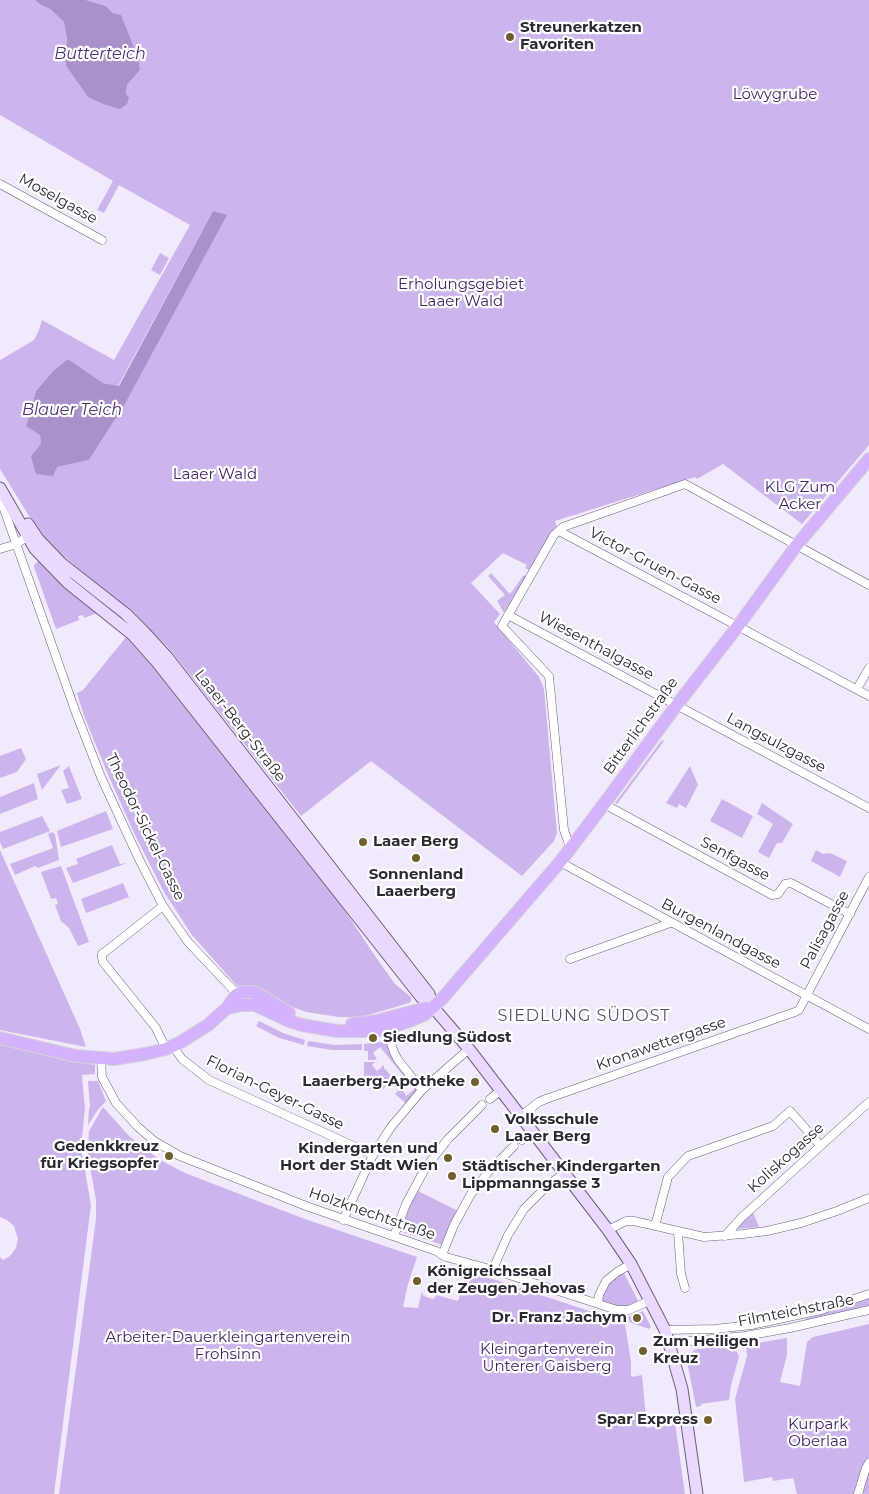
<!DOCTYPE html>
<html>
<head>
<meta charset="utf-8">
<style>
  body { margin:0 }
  canvas { display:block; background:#f1eafc }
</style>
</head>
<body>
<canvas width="869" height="1494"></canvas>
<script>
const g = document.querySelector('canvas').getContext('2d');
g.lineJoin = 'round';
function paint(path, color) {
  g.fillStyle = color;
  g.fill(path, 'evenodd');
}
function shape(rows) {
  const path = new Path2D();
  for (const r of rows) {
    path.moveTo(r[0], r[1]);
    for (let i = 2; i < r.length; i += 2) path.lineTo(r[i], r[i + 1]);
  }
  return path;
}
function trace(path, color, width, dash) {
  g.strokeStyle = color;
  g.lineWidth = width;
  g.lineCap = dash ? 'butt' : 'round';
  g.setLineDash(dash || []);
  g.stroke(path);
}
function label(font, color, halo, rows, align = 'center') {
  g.font = font + ' Montserrat,sans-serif';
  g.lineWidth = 4.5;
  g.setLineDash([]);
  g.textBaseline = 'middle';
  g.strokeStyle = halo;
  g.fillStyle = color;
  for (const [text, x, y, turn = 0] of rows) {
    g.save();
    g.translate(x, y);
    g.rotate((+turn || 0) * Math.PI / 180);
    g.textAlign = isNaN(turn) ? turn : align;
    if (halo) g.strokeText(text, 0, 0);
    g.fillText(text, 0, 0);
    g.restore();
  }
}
const green = shape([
  [0,0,35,0,41,5,50,9,64,22,67,40,65,54,66,66,88,97,126,94,127,85,140,70,138,57,121,16,113,13,106,6,86,0,869,0,869,445,802,524,723,464,697,479,695,477,555,521,557,527,529,570,525,568,527,565,503,553,471,583,500,614,494,622,539,677,544,689,557,833,554,841,522,876,371,761,301,816,168,647,129,610,55,549,34,524,0,469,0,360,34,340,39,330,42,320,114,360,190,225,119,185,104,213,97,210,113,181,0,115],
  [213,211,226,216,125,404,89,460,57,467,41,444,40,434,26,426,36,391,54,370,68,359,103,383,118,386],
  [160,253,169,258,160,275,151,270],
  [39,560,98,613,84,618,83,615,78,616,79,620,56,629,34,567,34,565],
  [491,573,510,594,523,576,527,575,504,613,497,601,505,595,488,576],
  [127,636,142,652,333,893,375,956,395,984,411,997,411,1001,409,1003,365,1016,354,1017,339,1017,306,1012,238,987,192,935,164,892,135,835,109,777,84,716,77,693,83,690],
  [662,740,664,741,617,804,615,803],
  [21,748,26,759,17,772,0,778,0,756],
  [61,765,42,790,37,774],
  [69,766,82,799,67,804,61,790,69,788,63,771],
  [690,766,698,785,686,808,679,804,677,808,666,803],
  [34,783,38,799,0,814,0,797],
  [722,799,753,816,742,838,710,821],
  [762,803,793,824,782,843,777,843,769,858,758,852,773,824,757,814],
  [106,811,113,829,61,847,57,831],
  [42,816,50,831,3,849,0,842,0,832],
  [52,832,55,834,59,860,38,868,35,866,15,875,10,864,53,848,48,834],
  [112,845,120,864,127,863,73,883,66,868,78,864,76,859],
  [0,850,80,1029,86,1047,0,1030],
  [816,850,823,854,830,853,847,861,840,877,811,861],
  [61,866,89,942,78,946,69,928,61,921,55,905,58,904,56,898,51,899,41,872],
  [123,883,129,897,86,913,81,899],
  [259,1021,283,1033,305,1040,304,1045,279,1038,256,1026],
  [308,1041,335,1045,362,1044,362,1050,332,1050,307,1046],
  [387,1041,416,1087,417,1092,407,1104,395,1094,401,1087,406,1096,414,1089,380,1047,373,1053,377,1059,375,1060,368,1060,368,1051,364,1051,364,1044],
  [0,1044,95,1065,95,1074,82,1075,85,1109,81,1148,91,1205,54,1494,0,1494,0,1257,3,1260,10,1256,16,1248,18,1239,14,1226,7,1220,0,1217],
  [364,1062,375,1062,372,1065,377,1071,384,1065,384,1068,397,1082,389,1087,387,1085,382,1090,370,1089,364,1083],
  [88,1081,98,1081,106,1101,97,1111,88,1125,89,1108,90,1107],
  [103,1107,130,1137,160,1160,185,1173,302,1218,417,1257,408,1284,403,1307,418,1308,422,1291,423,1295,426,1297,434,1299,436,1295,458,1301,467,1272,496,1280,625,1323,631,1363,631,1376,632,1377,642,1375,647,1428,675,1423,685,1494,59,1494,96,1219,96,1200,88,1155,89,1131],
  [416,1190,458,1211,443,1245,399,1231],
  [753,1212,759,1227,738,1229,737,1226],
  [623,1271,638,1301,636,1305,622,1309,604,1303,602,1298,610,1281],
  [869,1297,869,1307,805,1321,805,1319,833,1311],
  [643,1311,651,1327,649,1329,629,1322,628,1317],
  [869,1324,869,1494,797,1494,793,1478,773,1481,772,1477,744,1482,735,1399,747,1356,746,1345,787,1338,787,1355,780,1382,800,1386,807,1342,813,1337],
  [729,1346,736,1349,739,1357,731,1385,729,1400,701,1404,701,1406,696,1407,687,1362,688,1355,696,1349]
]);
const water = shape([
  [35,0,86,0,106,6,113,13,121,15,138,57,140,70,127,85,126,94,129,98,127,104,120,109,103,104,88,97,66,66,65,54,67,40,64,22,50,9,41,5],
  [213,211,227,215,125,404,89,460,57,467,53,476,36,474,31,456,41,444,40,435,26,426,36,391,54,370,68,359,103,383,119,386]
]);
const street = shape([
  [0,184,102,240],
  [0,498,76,713,101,777,139,859,163,906,188,942,239,996],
  [559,531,869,696],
  [0,549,17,544,31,533],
  [508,615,869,808],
  [857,689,869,668],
  [604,804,772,895,778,894,785,884,791,883,850,914],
  [570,847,564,830,549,676,502,626,554,535,563,527,685,484,869,585],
  [560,862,869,1029],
  [163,906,110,948,102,954,102,958,103,962,156,1028,166,1049],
  [570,959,670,923],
  [386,1029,394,1052,398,1060,422,1090],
  [173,1046,182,1059,209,1080,373,1155],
  [101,1058,102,1077,116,1103,138,1127,154,1141,180,1156,306,1206,436,1251,446,1257,497,1271,617,1310,629,1310,651,1300],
  [490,1099,501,1090],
  [521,1116,539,1102,546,1099,795,1012,799,1010,869,877],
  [522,1140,533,1132],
  [343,1220,373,1155,391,1127,422,1090,469,1049],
  [655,1226,668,1177,688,1156,773,1126,790,1111,820,1145],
  [608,1230,626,1221,634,1221,704,1237,743,1234,767,1231,801,1223,837,1211,869,1198],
  [678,1232,681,1274,685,1288],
  [394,1236,406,1204,426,1167,448,1139,482,1105],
  [725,1236,741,1218,869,1102],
  [442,1255,454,1225,471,1194,489,1171,514,1146],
  [493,1269,508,1235,524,1209,545,1188,565,1172],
  [598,1303,599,1295,606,1281,617,1272,631,1264],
  [665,1330,715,1329,751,1325,821,1310,869,1294],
  [669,1343,745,1336,790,1328,869,1310],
  [858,1494,866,1468,869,1463]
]);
const secondary = shape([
  [0,488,35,549,68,583,133,635,157,662,421,997,433,1007,469,1049,608,1230,631,1264,665,1330,682,1389,697,1494],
  [28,524,38,539,61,563,126,614,144,632,167,657,429,994,433,1007]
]);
const primary = shape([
  [227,1008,242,1005,255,1005,289,1021,302,1025,337,1031,371,1031,386,1029,412,1020,424,1015,441,1000,560,862,604,804,676,706,738,626,796,546,869,459],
  [352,1024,376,1021,426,1008],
  [0,1038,76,1056,114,1059,145,1054,166,1049,181,1042,208,1025,227,1008,236,995,242,992,252,992,260,995,289,1013]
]);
const markers = [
  [510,37,5,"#715f2d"],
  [363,842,5,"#715f2d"],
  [416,858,5,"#715f2d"],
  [373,1038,5,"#715f2d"],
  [475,1082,5,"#715f2d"],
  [495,1129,5,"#715f2d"],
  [169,1156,5,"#715f2d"],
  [448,1158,5,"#715f2d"],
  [452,1176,5,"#715f2d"],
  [417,1281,5,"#715f2d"],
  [637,1318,5,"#715f2d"],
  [643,1351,5,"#715f2d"],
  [708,1420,5,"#715f2d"]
];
const poiNames = [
  ["Streunerkatzen",520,28],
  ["Favoriten",520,45],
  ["Laaer Berg",373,842],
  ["Sonnenland",416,875,"center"],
  ["Laaerberg",416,892,"center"],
  ["Siedlung Südost",383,1038],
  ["Laaerberg-Apotheke",465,1082,"right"],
  ["Volksschule",505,1120],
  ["Laaer Berg",505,1137],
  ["Gedenkkreuz",159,1147,"right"],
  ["für Kriegsopfer",159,1164,"right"],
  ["Kindergarten und",438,1149,"right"],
  ["Hort der Stadt Wien",438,1166,"right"],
  ["Städtischer Kindergarten",462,1167],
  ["Lippmanngasse 3",462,1184],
  ["Königreichssaal",427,1272],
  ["der Zeugen Jehovas",427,1289],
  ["Dr. Franz Jachym",627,1318,"right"],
  ["Zum Heiligen",653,1342],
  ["Kreuz",653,1359],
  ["Spar Express",698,1420,"right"]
];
const parkNames = [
  ["Löwygrube",775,95],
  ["Erholungsgebiet",461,285],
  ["Laaer Wald",461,302],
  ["Laaer Wald",215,475],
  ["KLG Zum",800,488],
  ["Acker",800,505],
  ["Arbeiter-Dauerkleingartenverein",228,1338],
  ["Frohsinn",228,1355],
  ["Kleingartenverein",547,1350],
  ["Unterer Gaisberg",547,1367],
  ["Kurpark",818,1425],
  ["Oberlaa",818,1442]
];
const streetNames = [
  ["Moselgasse",58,199,29],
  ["Victor-Gruen-Gasse",655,566,28],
  ["Wiesenthalgasse",596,646,28],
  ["Laaer-Berg-Straße",240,726,52],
  ["Bitterlichstraße",641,726,-54],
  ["Langsulzgasse",776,743,28],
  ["Theodor-Sickel-Gasse",145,827,64],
  ["Senfgasse",735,859,28],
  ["Palisagasse",825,930,-62],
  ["Burgenlandgasse",721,934,28],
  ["Kronawettergasse",661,1044,-19],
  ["Florian-Geyer-Gasse",275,1093,26],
  ["Koliskogasse",786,1158,-42],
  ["Holzknechtstraße",372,1214,19],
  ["Filmteichstraße",796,1311,-11]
];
const waterNames = [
  ["Butterteich",100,54],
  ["Blauer Teich",72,410]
];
const neighbourhoodNames = [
  ["SIEDLUNG SÜDOST",584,1016]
];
paint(green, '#ccb5ed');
paint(water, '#a991ca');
trace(street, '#6b617b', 9);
trace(secondary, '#6b617b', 13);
trace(primary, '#d5d4d6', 14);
trace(street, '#fff', 8);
trace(secondary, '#ead9fe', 11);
trace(primary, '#d5b3fc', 12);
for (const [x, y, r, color] of markers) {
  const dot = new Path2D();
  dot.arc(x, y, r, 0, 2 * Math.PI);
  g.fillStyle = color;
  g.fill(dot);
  trace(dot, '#fff', 2);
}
label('bold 15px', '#2d2833', '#fff', poiNames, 'left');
label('15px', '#462468', '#fff', parkNames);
label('15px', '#2d2833', '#fff', streetNames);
label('italic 16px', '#512f74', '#fff', waterNames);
g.letterSpacing = '1px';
label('16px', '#5b5169', '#fff', neighbourhoodNames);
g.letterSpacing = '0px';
</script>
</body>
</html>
